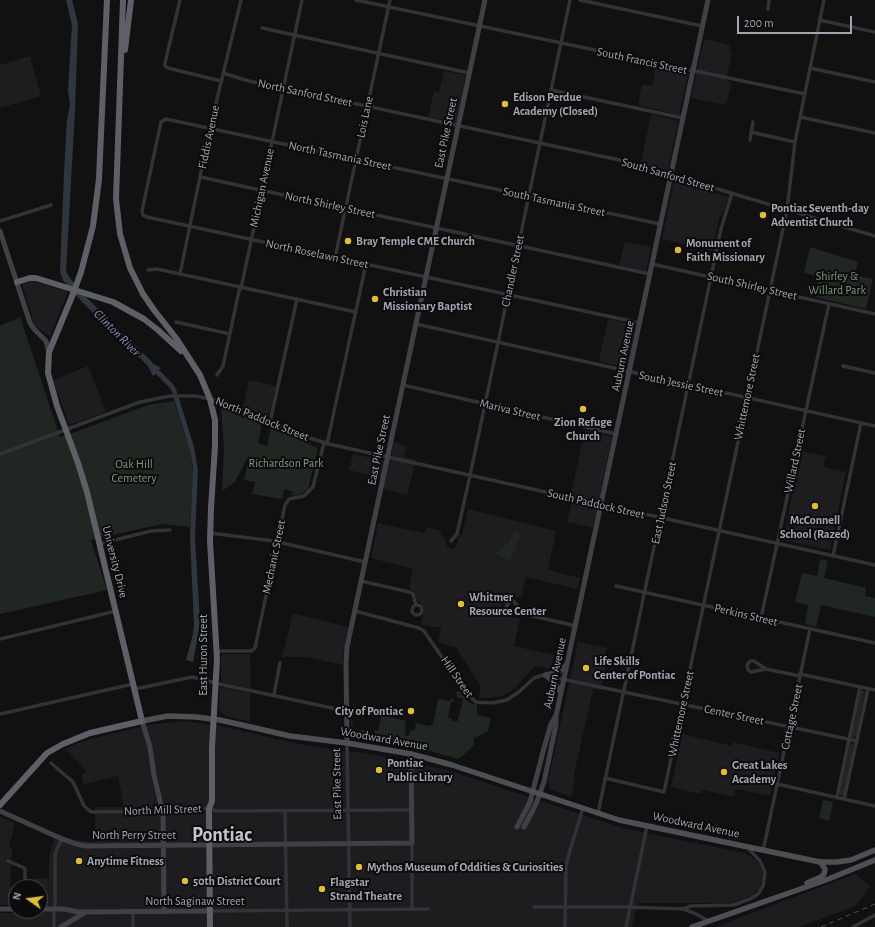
<!DOCTYPE html>
<html>
<head>
<meta charset="utf-8">
<style>
  body { margin:0 }
  #map { position:relative; width:875px; height:927px; overflow:hidden; background:#111112; font-family:"Alegreya Sans",sans-serif }
  canvas { display:block }
  .north { position:absolute; left:8px; top:879px; width:40px; height:40px; box-sizing:border-box; background:#0c0c0d; border:1px solid #484a4f; border-radius:50%; rotate:284deg; font-size:11px; font-weight:700; line-height:16px; text-align:center; color:#a3a6b2 }
  .north::after { content:''; display:block; margin:auto; width:14px; height:18px; background:#e1bd3a; clip-path:polygon(50% 0,100% 100%,50% 72%,0 100%) }
  .scale { position:absolute; left:737px; top:16px; width:115px; height:18px; box-sizing:border-box; border:2px solid #a3a6b2; border-top:0; padding-left:5px; font-size:12px; line-height:14px; white-space:nowrap; color:#a3a6b2; -webkit-text-stroke:3px #0c0c0d; paint-order:stroke }
</style>
</head>
<body>
<div id="map">
<canvas width="875" height="927"></canvas>
<div class="north">N</div>
<div class="scale">200 m</div>
</div>
<script>
const g = document.querySelector('canvas').getContext('2d');
g.lineJoin = 'round';
function paint(path, color) {
  g.fillStyle = color;
  g.fill(path, 'evenodd');
}
function shape(rows) {
  const path = new Path2D();
  for (const r of rows) {
    if (r.length === 3) {
      path.moveTo(r[0] + r[2], r[1]);
      path.arc(r[0], r[1], r[2], 0, 2 * Math.PI);
      continue;
    }
    path.moveTo(r[0], r[1]);
    for (let i = 2; i < r.length; i += 2) path.lineTo(r[i], r[i + 1]);
  }
  return path;
}
function trace(path, color, width, dash) {
  g.strokeStyle = color;
  g.lineWidth = width;
  g.lineCap = dash ? 'butt' : 'round';
  g.setLineDash(dash || []);
  g.stroke(path);
}
function label(font, color, halo, rows, align = 'center') {
  g.font = font + ' "Alegreya Sans",sans-serif';
  g.lineWidth = 4;
  g.setLineDash([]);
  g.textBaseline = 'middle';
  g.strokeStyle = halo;
  g.fillStyle = color;
  for (const [text, x, y, turn = 0] of rows) {
    g.save();
    g.translate(x, y);
    g.rotate((+turn || 0) * Math.PI / 180);
    g.textAlign = isNaN(turn) ? turn : align;
    if (halo) g.strokeText(text, 0, 0);
    g.fillText(text, 0, 0);
    g.restore();
  }
}
const built = shape([
  [704,39,731,45,730,52,732,53,726,81,732,82,726,105,691,98],
  [30,56,41,96,0,108,0,65],
  [656,67,688,74,679,115,638,105,642,84,652,86],
  [444,71,466,75,456,123,428,117,434,91,439,92],
  [651,114,678,121,668,170,665,171,641,163],
  [674,180,728,197,723,212,719,219,712,251,662,239],
  [625,242,651,247,646,271,619,265],
  [34,281,68,292,50,336,35,326,22,284],
  [608,319,636,325,627,368,599,361],
  [88,366,106,412,69,425,53,380],
  [249,380,276,386,269,415,267,417,243,407],
  [585,430,612,437,593,528,567,522,572,502,571,494],
  [394,442,407,446,404,457,416,460,407,495,379,488,381,478,349,470,353,454,390,462],
  [801,451,826,456,823,467,846,472,830,550,783,540],
  [468,509,556,531,548,570,580,578,577,589,526,577,521,598,512,596,508,597,503,600,501,608,503,613,508,616,520,619,514,646,554,655,551,669,535,666,514,689,502,696,490,698,479,698,481,687,456,647,438,643,441,627,431,627,421,624,424,609,409,587,413,569,371,558,378,523,424,533,426,527,442,531,441,535,446,539,446,545,451,549,455,548,457,545,459,535,462,535],
  [293,613,348,627,343,656,343,665,307,657,282,657],
  [578,642,607,648,603,664,606,665,601,690,593,689,573,779,575,780,571,797,550,789,548,781],
  [223,654,250,654,251,689,221,682,221,657],
  [220,687,250,693,250,722,226,716,218,709],
  [184,721,219,726,299,744,342,751,364,753,447,770,622,828,745,853,756,860,763,872,760,887,753,895,731,903,637,903,632,927,0,927,0,913,18,913,18,911,40,911,40,887,24,887,24,879,49,878,49,859,51,849,57,833,75,840,95,842,95,807,124,807,118,776,84,784,81,777,86,771,65,749,78,743,110,734,154,724],
  [682,734,732,746,733,742,779,753,770,796,736,789,734,797,702,790,701,794,671,787],
  [0,817,15,823,9,847,12,848,10,888,16,889,16,905,0,905],
  [855,874,870,886,855,906,799,927,718,927,718,926]
]);
const green = shape([
  [810,247,858,262,855,275,873,279,866,309,815,297,819,276,804,273],
  [20,317,60,437,78,431,148,405,174,401,190,451,192,464,193,474,190,527,162,524,153,526,91,540,107,590,0,614,0,326],
  [221,406,262,423,258,443,267,446,271,427,318,448,308,489,302,494,292,496,293,492,285,489,282,499,252,494,255,482,244,480,249,458,248,457,235,482,222,491,224,448],
  [516,530,522,535,517,543,516,549,509,561,495,553,507,544],
  [820,559,828,561,824,578,866,588,865,596,875,598,875,617,821,605,816,627,805,624,808,605,795,602,802,573,817,576],
  [861,690,863,690,865,693,856,736,853,738,851,735],
  [459,691,461,692,468,702,477,705,477,715,491,718,488,731,474,738,474,746,458,759,417,747,357,738,352,735,351,718,354,731,363,730,374,734,375,730,378,731,381,715,406,721,405,735,409,736,410,731,415,729,416,723,429,726,433,724,438,699,448,701,453,698,455,702,451,702,448,718,452,719,452,721,456,722,458,720,463,699,457,697,456,692],
  [852,743,854,746,844,794,841,796,839,793,850,744],
  [823,800,833,802,829,821,819,818]
]);
const water = shape([
  [66,0,72,0,78,24,75,111,66,271,69,277,87,298,154,364,161,368,159,370,173,384,176,389,194,447,198,470,195,537,200,621,198,635,193,662,186,660,193,634,194,625,190,537,193,467,190,451,172,392,169,387,156,374,153,376,148,366,82,302,63,280,60,272,64,173,67,119,70,106,68,90,72,25]
]);
const street = shape([
  [180,0,165,63,165,66,168,68,221,81],
  [356,0,805,94],
  [580,0,702,26],
  [768,9,769,0],
  [819,20,875,32],
  [262,28,469,73],
  [810,68,875,82],
  [223,73,249,81,624,161,875,236],
  [551,90,683,118],
  [800,117,875,133],
  [751,132,795,142],
  [750,140,753,122],
  [200,177,650,274],
  [0,221,51,205],
  [335,258,390,0],
  [652,264,875,314],
  [148,270,157,269,356,312],
  [180,274,210,128,241,0],
  [176,322,230,334],
  [640,323,147,217,143,215,142,211,161,122,166,119,660,224],
  [416,324,875,426],
  [843,366,875,373],
  [217,375,223,366,239,291,242,284,302,0],
  [403,385,616,434],
  [270,422,297,299],
  [327,444,366,264],
  [0,454,140,402,170,396,195,396,210,399,229,404,297,434,329,444,875,565],
  [210,533,274,541,365,562],
  [451,541,457,534,471,471,570,0],
  [99,544,151,531,170,530],
  [833,556,861,423],
  [361,581,409,592,413,594,416,605],
  [616,586,875,643],
  [513,601,517,605,516,612,509,611,506,607,509,602,513,601],
  [417,610,5],
  [355,611,419,628,424,631,468,695,476,702,492,703,507,700,520,691,534,678,543,675,857,741],
  [516,612,576,626],
  [761,618,829,304],
  [0,639,116,611],
  [217,651,251,651,255,648,285,505,289,499,304,496,313,487,324,443],
  [766,669,751,672,748,670,747,665,750,661,754,661,766,669,800,676],
  [800,674,875,690],
  [135,689,192,677,224,685,346,711],
  [274,695,280,663],
  [0,714,133,684],
  [347,743,350,927],
  [51,763,73,782,84,806,91,812,158,811,169,808,200,807,217,811,412,810],
  [605,778,664,792,787,210,795,142,824,0],
  [777,784,875,806],
  [837,797,860,687],
  [844,799,868,689],
  [285,811,287,927],
  [598,813,721,229,732,193],
  [412,843,412,909],
  [763,851,810,629],
  [8,861,22,867,25,869,25,887],
  [534,907,627,907,683,909,694,913,709,921],
  [683,909,691,906,733,905,750,899,758,894,763,886,765,872,760,861,748,848],
  [133,911,133,927],
  [210,911,428,909],
  [54,927,54,909,55,904,55,856,57,849,62,839],
  [565,927,566,866,570,850,583,808],
  [626,927,647,826],
  [853,927,875,915]
]);
const secondary = shape([
  [0,231,30,323,34,329,46,341,49,352],
  [545,675,559,672,567,664],
  [545,675,556,684,561,694],
  [142,721,150,747,154,775,161,805,163,809,164,911],
  [347,743,346,663,347,647,485,0],
  [0,811,62,839,76,844,86,846,412,843,411,754],
  [517,827,530,802,544,748,551,724,555,717],
  [524,827,536,804,544,782,556,725,556,716,708,0],
  [0,909,16,909],
  [40,909,63,909,79,912,210,911],
  [61,927,86,912]
]);
const primary = shape([
  [142,721,168,716,196,717,220,720,290,736,347,743,411,754,452,765,619,820,820,862,837,862,851,860,875,850],
  [807,883,821,877,824,874,825,869,820,862],
  [692,927,826,880,875,860]
]);
const highway = shape([
  [123,0,116,199,120,234,130,268,143,294,154,310,176,338,200,375,210,399,215,420,215,446,211,508,210,541,217,659,212,747,212,801,209,809,210,927],
  [125,50,131,0],
  [81,272,93,226,99,179,107,0],
  [17,282,30,278,36,278,113,302,144,319,158,330,181,351],
  [0,805,47,753,63,744,90,733,142,721,87,492,78,463,57,406,48,373,49,352,73,294]
]);
const rail = shape([
  [821,927,875,904]
]);
const highwayBridge = shape([
  [73,294,81,272]
]);
const markers = [
  [505,104,4,"#e1bd3a"],
  [763,215,4,"#e1bd3a"],
  [348,241,4,"#e1bd3a"],
  [678,250,4,"#e1bd3a"],
  [375,299,4,"#e1bd3a"],
  [583,409,4,"#e1bd3a"],
  [815,506,4,"#e1bd3a"],
  [461,604,4,"#e1bd3a"],
  [586,668,4,"#e1bd3a"],
  [411,711,4,"#e1bd3a"],
  [379,770,4,"#e1bd3a"],
  [724,772,4,"#e1bd3a"],
  [79,861,4,"#e1bd3a"],
  [359,867,4,"#e1bd3a"],
  [185,881,4,"#e1bd3a"],
  [322,889,4,"#e1bd3a"]
];
const streetNames = [
  ["South Francis Street",642,61,12],
  ["North Sanford Street",305,93,12],
  ["Lois Lane",365,117,-78],
  ["East Pike Street",446,133,-78],
  ["Fiddis Avenue",209,137,-78],
  ["North Tasmania Street",340,156,12],
  ["South Sanford Street",668,175,16],
  ["Michigan Avenue",262,188,-78],
  ["South Tasmania Street",554,202,12],
  ["North Shirley Street",330,205,12],
  ["North Roselawn Street",317,254,12],
  ["Chandler Street",513,271,-78],
  ["South Shirley Street",752,286,13],
  ["Auburn Avenue",623,356,-78],
  ["South Jessie Street",681,384,12],
  ["Whittemore Street",747,397,-78],
  ["Mariva Street",510,410,13],
  ["North Paddock Street",262,419,22],
  ["East Pike Street",379,450,-78],
  ["Willard Street",795,461,-78],
  ["East Judson Street",664,503,-78],
  ["South Paddock Street",596,504,13],
  ["Mechanic Street",274,557,-78],
  ["University Drive",115,562,76],
  ["Perkins Street",746,615,13],
  ["East Huron Street",203,655,-90],
  ["Auburn Avenue",555,673,-78],
  ["Hill Street",457,677,55],
  ["Whittemore Street",681,714,-78],
  ["Center Street",734,715,12],
  ["Cottage Street",792,717,-78],
  ["Woodward Avenue",384,739,10],
  ["East Pike Street",337,784,-91],
  ["North Mill Street",163,810,-2],
  ["Woodward Avenue",696,825,12],
  ["North Perry Street",134,835],
  ["North Saginaw Street",195,901]
];
const poiNames = [
  ["Edison Perdue",513,97],
  ["Academy (Closed)",513,111],
  ["Pontiac Seventh-day",771,208],
  ["Adventist Church",771,222],
  ["Bray Temple CME Church",356,241],
  ["Monument of",686,243],
  ["Faith Missionary",686,257],
  ["Christian",383,292],
  ["Missionary Baptist",383,306],
  ["Zion Refuge",583,422,"center"],
  ["Church",583,436,"center"],
  ["McConnell",815,520,"center"],
  ["School (Razed)",815,534,"center"],
  ["Whitmer",469,597],
  ["Resource Center",469,611],
  ["Life Skills",594,661],
  ["Center of Pontiac",594,675],
  ["City of Pontiac",403,711,"right"],
  ["Pontiac",387,763],
  ["Public Library",387,777],
  ["Great Lakes",732,765],
  ["Academy",732,779],
  ["Anytime Fitness",87,861],
  ["Mythos Museum of Oddities & Curiosities",367,867],
  ["50th District Court",193,881],
  ["Flagstar",330,882],
  ["Strand Theatre",330,896]
];
const parkNames = [
  ["Shirley &",837,276],
  ["Willard Park",837,290],
  ["Richardson Park",286,463],
  ["Oak Hill",134,464],
  ["Cemetery",134,478]
];
const waterNames = [
  ["Clinton River",117,333,45]
];
const townNames = [
  ["Pontiac",222,835]
];
paint(built, '#1d1d1f');
paint(green, '#202621');
paint(water, '#2f363d');
trace(street, '#323237', 3.5);
trace(secondary, '#404146', 5);
trace(primary, '#4e4f55', 5.5);
trace(highway, '#5f6067', 6);
trace(rail, '#4d4e54', 1, [5, 4]);
trace(highwayBridge, '#5f6067', 6);
for (const [x, y, r, color] of markers) {
  const dot = new Path2D();
  dot.arc(x, y, r, 0, 2 * Math.PI);
  g.fillStyle = color;
  g.fill(dot);
  trace(dot, '#0c0c0d', 1.5);
}
label('12px', '#a3a6b2', '#0c0c0d', streetNames);
label('bold 12px', '#a3a6b2', '#0c0c0d', poiNames, 'left');
label('12px', '#7c9b81', '#0c0c0d', parkNames);
label('italic 13px', '#7d8faa', '#0c0c0d', waterNames);
label('bold 20px', '#c4c5ce', '#0c0c0d', townNames);
</script>
</body>
</html>
